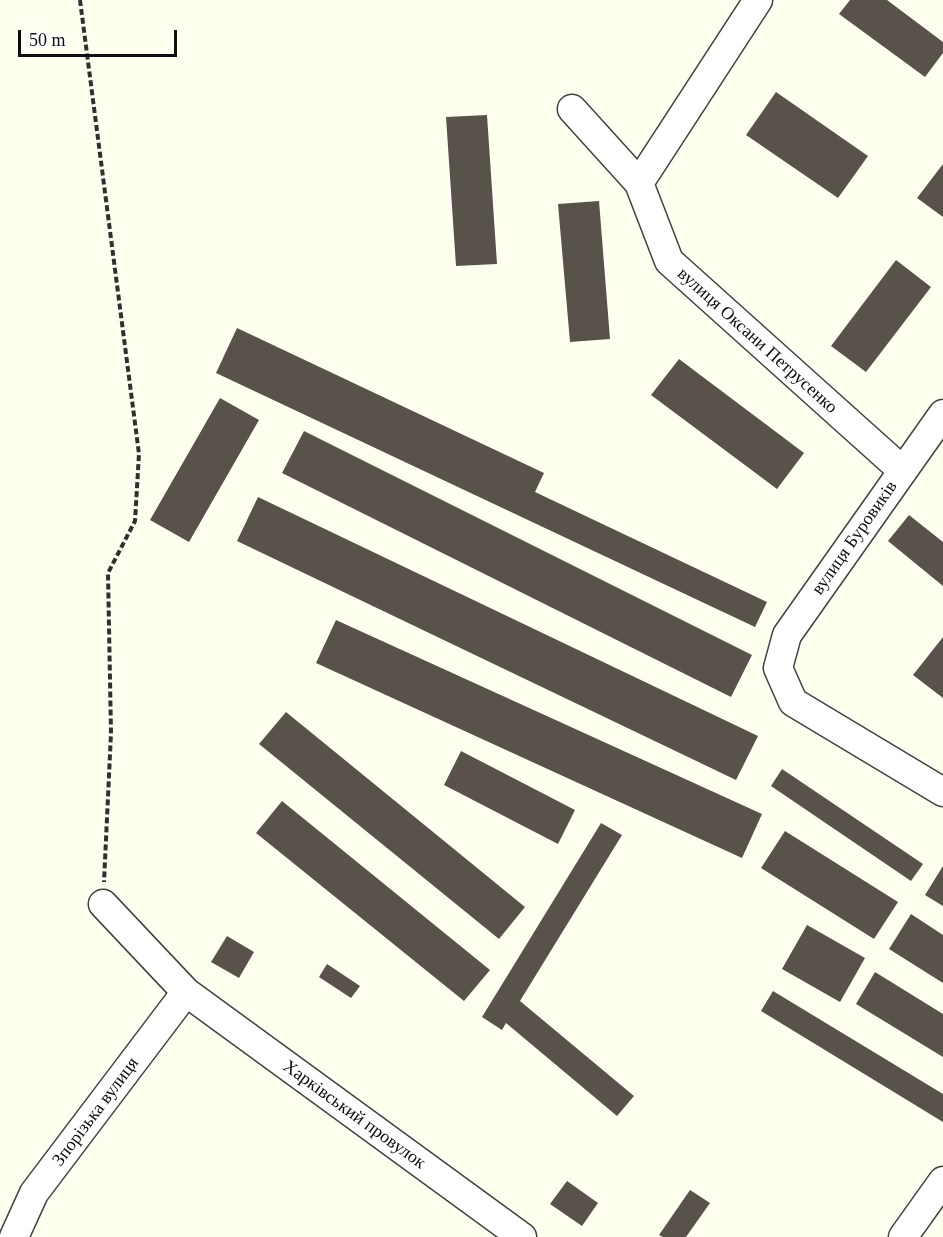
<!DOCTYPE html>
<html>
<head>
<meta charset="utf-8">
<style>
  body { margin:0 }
  #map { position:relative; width:943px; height:1237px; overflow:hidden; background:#fffff0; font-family:Georgia,serif }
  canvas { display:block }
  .scale { position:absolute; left:18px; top:30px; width:159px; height:27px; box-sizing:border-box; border:3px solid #0e0e0e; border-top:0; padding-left:8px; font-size:18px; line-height:21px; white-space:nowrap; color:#0e0e0e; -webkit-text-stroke:4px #fff; paint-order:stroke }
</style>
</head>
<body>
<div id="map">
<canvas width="943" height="1237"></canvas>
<div class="scale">50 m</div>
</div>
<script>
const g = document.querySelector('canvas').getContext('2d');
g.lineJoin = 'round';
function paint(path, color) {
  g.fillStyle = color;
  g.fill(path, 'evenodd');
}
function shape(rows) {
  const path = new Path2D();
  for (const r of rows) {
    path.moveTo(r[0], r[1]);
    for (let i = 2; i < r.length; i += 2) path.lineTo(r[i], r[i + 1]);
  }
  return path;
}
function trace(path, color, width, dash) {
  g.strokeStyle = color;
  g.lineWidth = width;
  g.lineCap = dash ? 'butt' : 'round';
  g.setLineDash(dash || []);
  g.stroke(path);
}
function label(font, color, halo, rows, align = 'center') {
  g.font = font + ' Georgia,serif';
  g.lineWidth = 6;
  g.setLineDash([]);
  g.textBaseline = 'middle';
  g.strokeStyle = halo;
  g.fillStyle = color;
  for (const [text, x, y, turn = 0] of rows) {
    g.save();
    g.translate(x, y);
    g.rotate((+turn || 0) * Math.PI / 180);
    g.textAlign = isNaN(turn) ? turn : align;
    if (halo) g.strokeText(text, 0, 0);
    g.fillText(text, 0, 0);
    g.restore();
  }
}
const building = shape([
  [850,0,887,0,943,42,943,53,925,77,839,14],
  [776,92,868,156,838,198,746,135],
  [487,115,497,264,456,266,446,117],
  [943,164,943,217,917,198],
  [599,201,610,339,570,342,558,204],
  [896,260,931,287,866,372,831,346],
  [237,328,544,473,535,492,767,602,755,627,216,373],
  [679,359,804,453,777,489,651,395],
  [220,398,259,420,189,542,150,520],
  [304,431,752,655,731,697,282,473],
  [258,497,758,736,736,780,237,541],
  [909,515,943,542,943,586,888,541],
  [336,620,762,814,742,858,316,663],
  [943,637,943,698,913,675],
  [286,712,525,907,499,939,259,744],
  [461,751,575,810,558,844,444,785],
  [782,769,923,864,911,881,771,786],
  [282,801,490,970,464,1001,256,833],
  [601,823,622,835,520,1001,634,1096,617,1116,506,1023,502,1030,482,1017],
  [785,831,898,902,874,939,761,868],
  [943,866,943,906,925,895],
  [911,914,943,935,943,983,889,949],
  [807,925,865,958,840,1002,782,969],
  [227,936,254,952,239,978,211,962],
  [327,964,360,986,351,998,319,977],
  [875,972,943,1014,943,1057,856,1004],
  [773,991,943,1094,943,1122,761,1011],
  [567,1181,598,1203,582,1226,550,1204],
  [690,1190,710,1203,686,1237,663,1237,659,1235]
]);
const path = shape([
  [80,0,139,454,135,521,108,573,111,733,104,882]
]);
const minor = shape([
  [572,109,639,183,669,261,903,471],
  [639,183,758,0],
  [943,414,787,635,778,668,793,702,943,792],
  [103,904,186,992,522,1237],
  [14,1237,34,1193,186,992],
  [903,1237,943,1181]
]);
const streetNames = [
  ["вулиця Оксани Петрусенко",757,341,42],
  ["вулиця Буровиків",855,538,-55],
  ["Зпорізька вулиця",96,1112,-53],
  ["Харківський провулок",354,1115,36]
];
paint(building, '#58524a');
trace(minor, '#414141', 31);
trace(path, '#303030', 4, [6, 3]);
trace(minor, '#fff', 28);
label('18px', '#0e0e0e', '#fff', streetNames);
</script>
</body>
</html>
